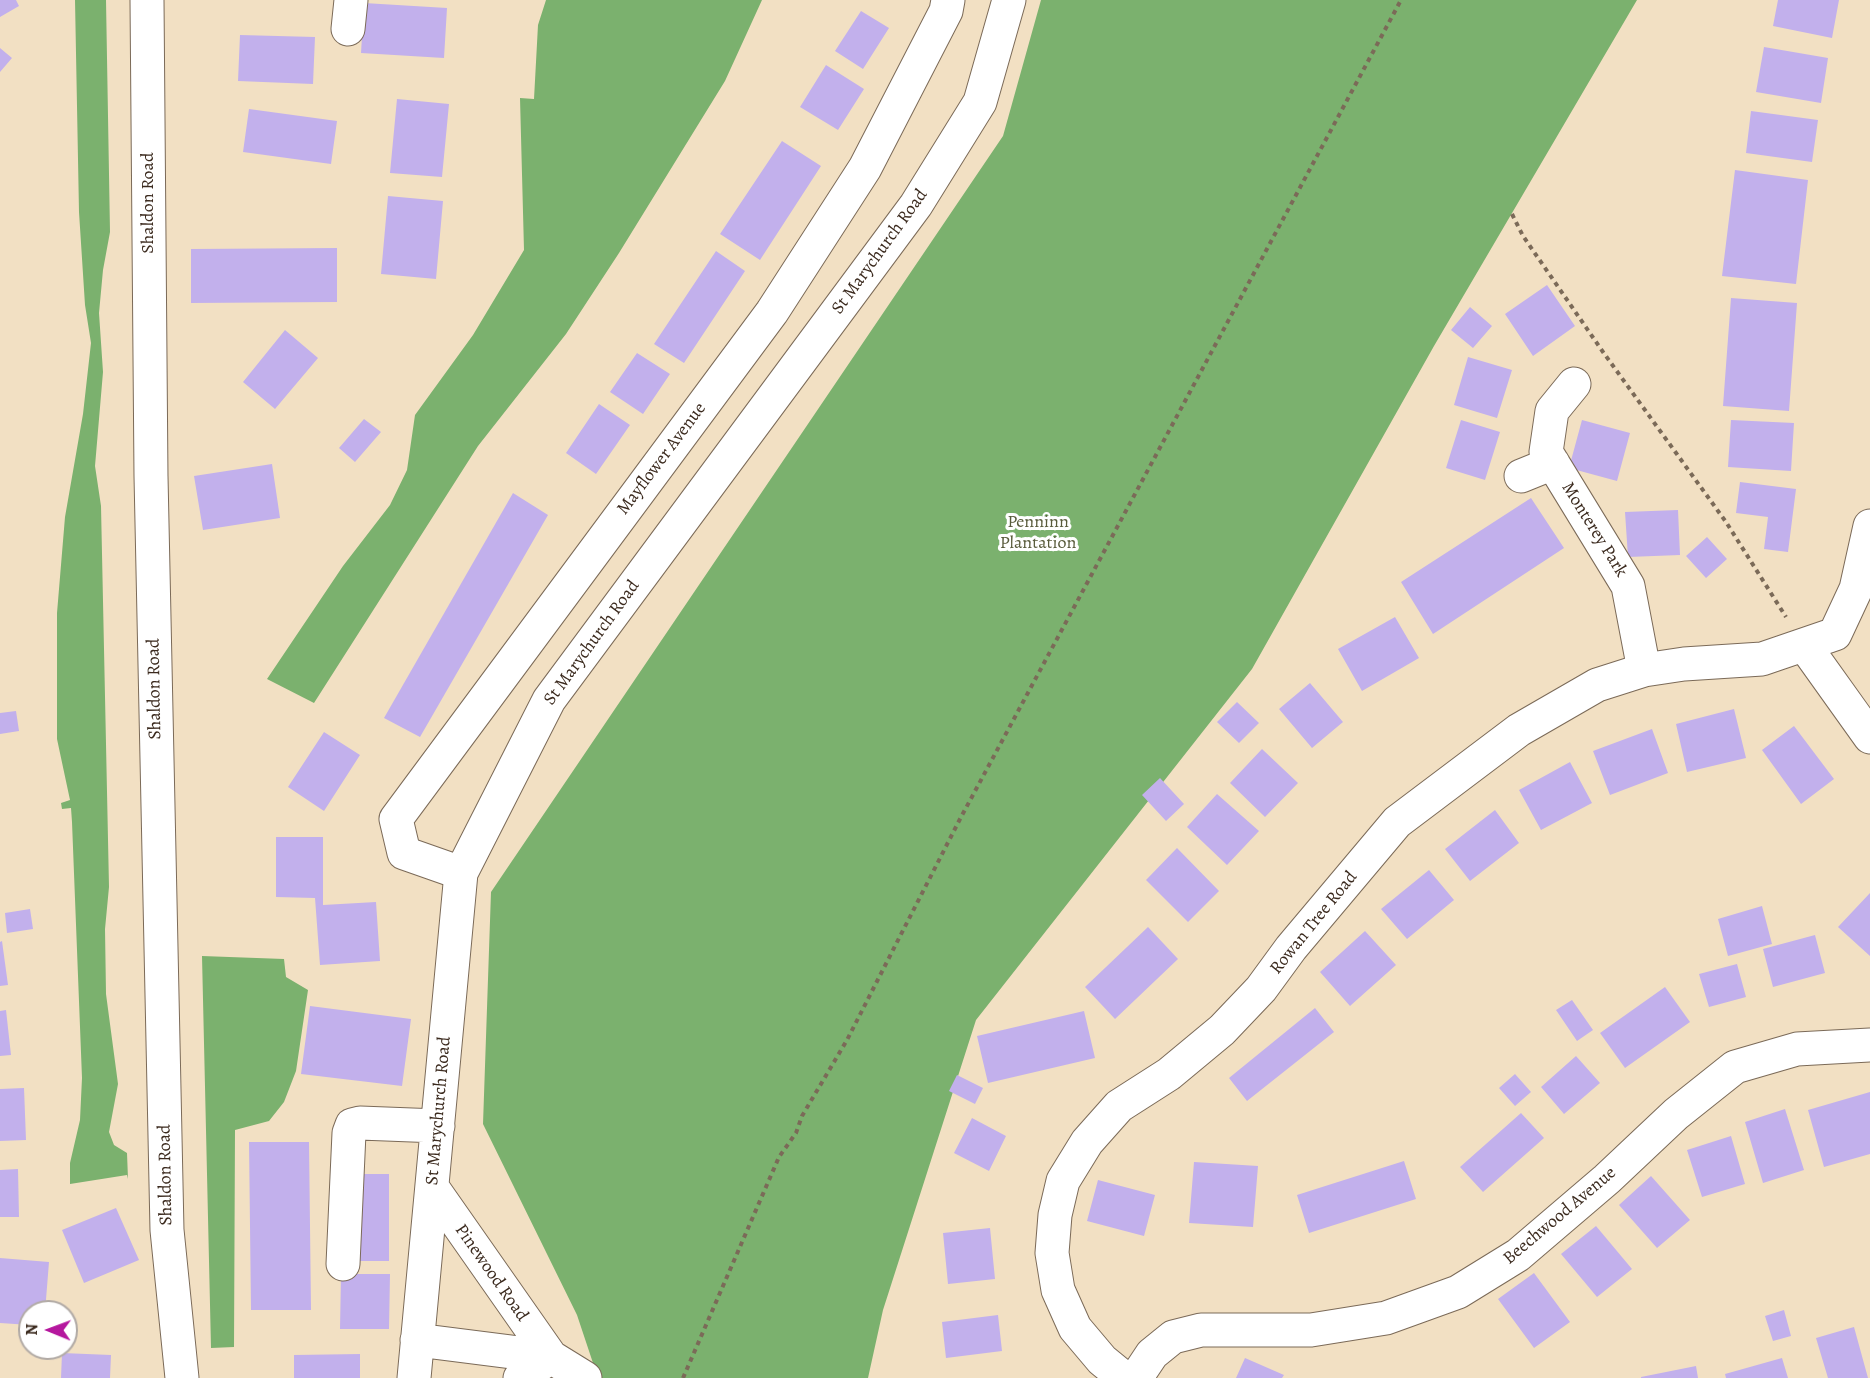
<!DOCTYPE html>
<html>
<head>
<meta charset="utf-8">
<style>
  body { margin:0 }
  #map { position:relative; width:1870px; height:1378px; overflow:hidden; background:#f2e0c3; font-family:Alegreya,serif }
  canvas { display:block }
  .north { position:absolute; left:18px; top:1300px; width:60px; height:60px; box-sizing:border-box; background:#fff; border:2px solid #b1aaa5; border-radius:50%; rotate:271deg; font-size:16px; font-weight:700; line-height:24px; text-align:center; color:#3b2a1e }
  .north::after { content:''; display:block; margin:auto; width:21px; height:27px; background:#b5179e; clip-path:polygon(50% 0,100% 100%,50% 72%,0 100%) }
</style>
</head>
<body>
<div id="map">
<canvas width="1870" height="1378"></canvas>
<div class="north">N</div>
</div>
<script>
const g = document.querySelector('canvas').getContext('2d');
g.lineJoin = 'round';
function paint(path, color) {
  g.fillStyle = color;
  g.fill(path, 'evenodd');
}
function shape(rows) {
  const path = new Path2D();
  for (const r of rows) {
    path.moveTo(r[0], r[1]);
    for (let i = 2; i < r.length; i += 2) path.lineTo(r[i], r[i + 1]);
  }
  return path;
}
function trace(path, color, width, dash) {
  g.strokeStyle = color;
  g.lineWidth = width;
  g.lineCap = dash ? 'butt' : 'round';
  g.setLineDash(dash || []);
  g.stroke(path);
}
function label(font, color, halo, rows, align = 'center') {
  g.font = font + ' Alegreya,serif';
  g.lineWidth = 6;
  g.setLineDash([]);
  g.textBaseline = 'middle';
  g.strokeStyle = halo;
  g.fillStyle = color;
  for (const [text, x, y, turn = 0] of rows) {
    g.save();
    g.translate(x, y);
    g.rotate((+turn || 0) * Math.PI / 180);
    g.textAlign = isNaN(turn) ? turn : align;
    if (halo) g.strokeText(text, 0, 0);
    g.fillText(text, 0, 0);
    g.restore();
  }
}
const forest = shape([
  [75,0,106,0,110,232,103,270,99,313,103,372,95,466,101,506,109,887,105,929,106,994,118,1084,109,1132,114,1145,127,1153,128,1179,127,1175,70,1184,70,1163,80,1120,82,1078,72,822,71,808,62,809,61,803,70,800,57,739,57,613,65,517,83,414,91,343,85,305,79,212],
  [546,0,762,0,725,81,619,253,566,334,478,446,314,703,267,679,343,566,390,505,407,470,415,415,473,335,524,250,520,98,534,99,538,25],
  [1041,0,1637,0,1434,346,1252,669,976,1020,883,1310,868,1378,598,1378,577,1315,483,1124,491,892,1003,136],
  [202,956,284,959,286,977,308,990,296,1071,284,1102,269,1121,235,1130,234,1347,211,1348]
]);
const building = shape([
  [0,0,16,0,19,6,0,17],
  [1778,0,1839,0,1832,38,1773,26],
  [364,3,447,8,444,58,361,53],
  [861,11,889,28,863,69,835,51],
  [240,35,315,37,313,84,238,81],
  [1764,47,1828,58,1821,103,1756,92],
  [0,48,12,58,0,72],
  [826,65,864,89,838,130,800,107],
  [397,99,449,104,442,177,390,173],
  [249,109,337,121,331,164,243,152],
  [1751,111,1818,120,1812,162,1746,153],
  [782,141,821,166,760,260,720,234],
  [1735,170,1808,180,1796,284,1722,276],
  [388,196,443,201,436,279,381,274],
  [337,248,337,302,191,303,191,249],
  [716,251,745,271,684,363,654,344],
  [1547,285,1575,326,1533,356,1505,314],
  [1731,298,1797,303,1789,411,1723,406],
  [1470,307,1492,326,1473,348,1451,330],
  [285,330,318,358,275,409,243,382],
  [637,353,670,374,643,414,610,392],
  [1468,357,1512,370,1497,418,1454,405],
  [599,404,630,425,596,474,566,453],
  [364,419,381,432,355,462,339,448],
  [1461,420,1500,432,1485,480,1446,468],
  [1582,420,1630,433,1617,481,1569,468],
  [1731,420,1794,423,1791,471,1728,467],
  [272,464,280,518,203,530,194,476],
  [1740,482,1796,489,1788,552,1764,549,1768,517,1736,513],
  [513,493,548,515,420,737,384,718],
  [1531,498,1564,548,1433,634,1401,582],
  [1678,510,1680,555,1628,557,1625,512],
  [1707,537,1727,559,1706,578,1686,556],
  [1395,617,1419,658,1362,691,1338,649],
  [1310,683,1343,722,1312,748,1279,709],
  [1237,702,1259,723,1239,743,1217,722],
  [1734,709,1746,758,1687,772,1676,724],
  [16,711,19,731,0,734,0,713],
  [1794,726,1834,779,1801,804,1762,750],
  [1652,729,1668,773,1610,795,1593,751],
  [324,732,360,755,324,811,288,787],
  [1262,749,1298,783,1265,817,1230,783],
  [1570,762,1592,803,1541,830,1519,790],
  [1160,778,1184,804,1166,821,1142,795],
  [1217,794,1259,831,1227,865,1187,827],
  [1495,810,1519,843,1470,881,1445,849],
  [276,837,323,837,323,905,376,902,380,961,320,965,315,898,276,897],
  [1177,848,1219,891,1188,922,1146,880],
  [1429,870,1454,900,1407,939,1381,909],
  [1870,893,1870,956,1838,927],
  [1762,906,1772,944,1728,956,1718,919],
  [30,909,33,929,7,933,5,913],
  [1148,927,1178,959,1115,1019,1085,987],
  [1365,931,1396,965,1350,1006,1320,972],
  [1815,935,1825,973,1773,987,1763,949],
  [2,941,8,985,0,986,0,942],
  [1737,964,1746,997,1709,1007,1699,974],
  [1665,987,1690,1022,1625,1068,1600,1033],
  [1572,1000,1593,1030,1577,1041,1556,1010],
  [310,1006,411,1019,402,1086,301,1074],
  [1315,1008,1334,1032,1247,1101,1229,1078],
  [6,1010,11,1055,0,1056,0,1011],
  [1084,1011,1095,1058,988,1083,977,1036],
  [1576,1056,1600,1083,1564,1114,1541,1087],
  [1515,1074,1531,1092,1515,1106,1499,1088],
  [957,1075,983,1088,975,1104,949,1091],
  [24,1088,26,1140,0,1141,0,1089],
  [1870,1092,1870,1154,1824,1167,1808,1110],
  [1785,1109,1804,1170,1763,1183,1745,1122],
  [1521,1113,1544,1138,1483,1192,1460,1167],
  [972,1118,1006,1136,989,1171,954,1153],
  [1731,1136,1745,1184,1702,1197,1687,1150],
  [249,1142,309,1142,311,1310,251,1310],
  [1404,1161,1416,1199,1309,1233,1297,1195],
  [1194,1162,1258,1166,1253,1227,1189,1223],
  [18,1169,19,1217,0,1217,0,1170],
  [358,1174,389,1174,389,1261,358,1261],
  [1651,1176,1690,1220,1657,1248,1619,1205],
  [1098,1180,1155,1195,1144,1236,1087,1221],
  [116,1208,139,1260,84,1283,62,1230],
  [1596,1226,1632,1269,1597,1297,1561,1254],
  [990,1228,995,1279,948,1284,943,1233],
  [0,1258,49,1262,45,1312,30,1312,30,1325,0,1323],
  [1534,1273,1570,1322,1534,1348,1498,1299],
  [341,1274,390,1274,389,1329,340,1329],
  [1784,1310,1791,1336,1773,1341,1765,1316],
  [998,1315,1002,1351,946,1358,942,1322],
  [1854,1327,1868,1378,1828,1378,1816,1338],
  [62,1353,111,1355,110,1378,61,1378],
  [360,1354,360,1378,294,1378,294,1355],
  [1245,1358,1284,1375,1282,1378,1236,1378],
  [1782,1358,1788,1378,1726,1378,1725,1374],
  [1696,1366,1698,1378,1641,1378,1641,1377]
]);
const path = shape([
  [1512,214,1523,236,1603,352,1726,522,1786,617],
  [683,1378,779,1157,796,1133,802,1116,847,1040,960,819,1401,0]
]);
const minor = shape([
  [147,0,151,476,167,1230,182,1378],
  [348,29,351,0],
  [1574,384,1552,411,1546,452,1628,586,1644,670],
  [1521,476,1553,463],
  [1805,646,1870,737],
  [461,873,404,853,396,819,772,312,865,168,946,11,948,0],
  [432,1187,551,1357,520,1378],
  [343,1264,349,1133,352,1125,360,1123,438,1126],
  [417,1340,551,1357,585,1378],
  [414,1378,461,873,549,700,916,205,980,102,1009,0],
  [1124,1378,1102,1360,1075,1328,1058,1290,1052,1253,1055,1215,1063,1181,1087,1142,1119,1106,1169,1074,1222,1030,1261,989,1291,948,1397,822,1519,730,1597,685,1644,670,1684,664,1762,659,1835,634,1856,589,1870,526],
  [1136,1378,1152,1354,1173,1337,1201,1330,1311,1330,1386,1318,1458,1292,1518,1255,1607,1179,1676,1114,1735,1067,1797,1049,1870,1045]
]);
const streetNames = [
  ["Shaldon Road",149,203,-90],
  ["St Marychurch Road",880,252,-54],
  ["Mayflower Avenue",662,459,-53],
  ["Monterey Park",1594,530,58],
  ["St Marychurch Road",592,643,-54],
  ["Shaldon Road",155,689,-91],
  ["Rowan Tree Road",1314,923,-51],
  ["St Marychurch Road",439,1111,-85],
  ["Shaldon Road",166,1175,-91],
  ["Beechwood Avenue",1560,1216,-40],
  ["Pinewood Road",491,1273,55]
];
const parkNames = [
  ["Penninn",1038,523],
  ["Plantation",1038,544]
];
paint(forest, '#7bb16e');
paint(building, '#c2b0ec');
trace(minor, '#7b6a58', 35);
trace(path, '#7b6a58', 4, [4.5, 4.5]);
trace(minor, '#fff', 33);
label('18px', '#3b2a1e', '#fff', streetNames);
label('18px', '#585b3b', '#fff', parkNames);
</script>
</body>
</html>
